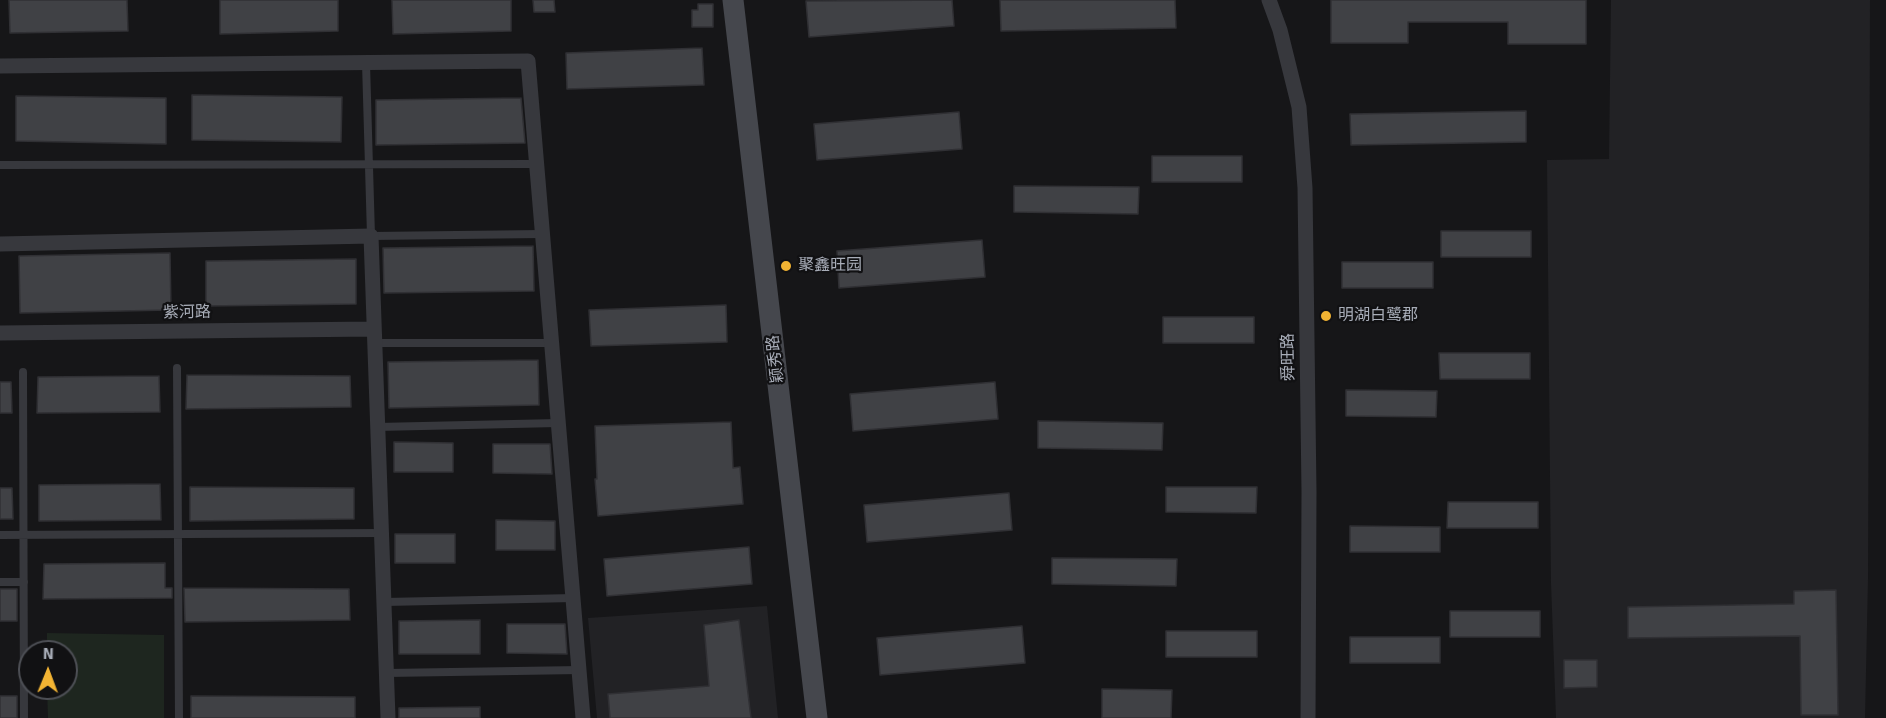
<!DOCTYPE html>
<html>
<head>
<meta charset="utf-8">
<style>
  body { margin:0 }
  #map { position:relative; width:1886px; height:718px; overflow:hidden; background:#161618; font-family:Signika,sans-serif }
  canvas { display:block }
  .north { position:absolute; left:18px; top:640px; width:60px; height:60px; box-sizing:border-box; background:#111113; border:2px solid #4d4f55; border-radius:50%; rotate:1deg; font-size:16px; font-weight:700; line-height:24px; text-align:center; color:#a8adb8 }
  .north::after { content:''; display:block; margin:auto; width:21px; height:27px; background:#f3b433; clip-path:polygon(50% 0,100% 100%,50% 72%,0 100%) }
</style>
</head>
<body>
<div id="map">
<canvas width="1886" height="718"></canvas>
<div class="north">N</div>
</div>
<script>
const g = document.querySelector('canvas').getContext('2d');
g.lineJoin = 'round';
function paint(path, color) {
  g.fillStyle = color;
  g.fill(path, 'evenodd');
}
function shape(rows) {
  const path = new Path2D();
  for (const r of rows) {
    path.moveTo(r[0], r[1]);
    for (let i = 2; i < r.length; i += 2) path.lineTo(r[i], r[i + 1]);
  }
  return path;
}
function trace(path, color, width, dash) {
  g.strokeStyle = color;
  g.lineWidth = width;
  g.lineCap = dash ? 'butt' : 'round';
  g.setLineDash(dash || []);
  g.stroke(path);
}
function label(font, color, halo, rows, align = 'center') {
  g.font = font + ' Signika,"Noto Sans SC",sans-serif';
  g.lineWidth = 4.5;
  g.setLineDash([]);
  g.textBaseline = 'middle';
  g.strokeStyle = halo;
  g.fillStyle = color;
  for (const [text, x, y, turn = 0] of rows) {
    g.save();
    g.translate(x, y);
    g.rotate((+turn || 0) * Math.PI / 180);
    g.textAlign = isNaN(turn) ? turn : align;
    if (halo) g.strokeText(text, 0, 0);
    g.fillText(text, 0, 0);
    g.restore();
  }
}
const built = shape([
  [1611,0,1870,0,1868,579,1865,718,1556,718,1551,583,1547,160,1609,159],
  [767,606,778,718,597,718,588,618]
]);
const green = shape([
  [47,633,164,635,164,718,48,718,47,688,66,688,66,652,47,652]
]);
const building = shape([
  [9,0,127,0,128,31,10,33,9,0],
  [220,0,338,0,338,31,220,34,220,0],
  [392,0,511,0,511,31,393,34,392,0],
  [533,0,554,0,555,12,534,12,533,0],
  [952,0,954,26,809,37,806,1,952,0],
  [1000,0,1175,0,1176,28,1001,31,1000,0],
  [1331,0,1586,0,1586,44,1508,44,1508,22,1408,22,1408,43,1331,43,1331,0],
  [698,4,713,4,713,27,692,27,692,10,698,10,698,4],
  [702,48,704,85,567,89,566,53,702,48],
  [192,95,342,97,341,142,192,140,192,95],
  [16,96,166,98,166,144,16,141,16,96],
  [521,98,525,143,376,145,376,100,521,98],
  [1526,111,1526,142,1351,145,1350,114,1526,111],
  [959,112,962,149,817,160,814,124,959,112],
  [1152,156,1242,156,1242,182,1152,182,1152,156],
  [1014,186,1139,187,1138,214,1014,212,1014,186],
  [1441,231,1531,231,1531,257,1441,257,1441,231],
  [982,240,985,277,839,288,837,251,982,240],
  [533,246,534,291,384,293,383,248,533,246],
  [170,253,171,310,20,313,19,256,170,253],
  [356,259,356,304,206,306,206,261,356,259],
  [1342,262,1433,262,1433,288,1342,288,1342,262],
  [726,305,727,342,591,346,589,310,726,305],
  [1163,317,1254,317,1254,343,1163,343,1163,317],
  [1439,353,1530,353,1530,379,1440,379,1439,353],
  [538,360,539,405,389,408,388,362,538,360],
  [187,375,350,376,351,407,186,409,187,375],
  [159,376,160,412,37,413,38,377,159,376],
  [0,382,11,382,12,413,0,413,0,382],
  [995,382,998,419,853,431,850,394,995,382],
  [1346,390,1437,391,1436,417,1346,416,1346,390],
  [1038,421,1163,423,1162,450,1038,448,1038,421],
  [731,422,733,468,740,467,743,504,598,516,595,479,597,479,595,426,731,422],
  [394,442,453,443,453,472,394,472,394,442],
  [493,444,550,444,552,474,493,473,493,444],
  [160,484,161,520,39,521,39,485,160,484],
  [190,487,354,488,354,519,190,521,190,487],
  [1166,487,1257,487,1256,513,1166,512,1166,487],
  [0,488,12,488,13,519,0,519,0,488],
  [1009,493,1012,530,867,542,864,505,1009,493],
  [1448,502,1538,502,1538,528,1447,528,1448,502],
  [496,520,555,521,555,550,496,550,496,520],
  [1350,526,1440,527,1440,552,1350,552,1350,526],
  [395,534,455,534,455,563,395,563,395,534],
  [749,547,752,584,607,596,604,559,749,547],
  [1052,558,1177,559,1176,586,1052,584,1052,558],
  [165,563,165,588,172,588,172,598,43,599,44,564,165,563],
  [184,588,349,589,350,620,185,622,184,588],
  [0,589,17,589,17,621,0,621,0,589],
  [1836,590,1838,715,1801,715,1800,636,1628,638,1628,607,1794,604,1794,591,1836,590],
  [1450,611,1540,611,1540,637,1450,637,1450,611],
  [480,620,480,654,399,654,399,621,480,620],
  [739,620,751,718,610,718,608,694,709,686,704,625,739,620],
  [507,624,565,624,567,654,507,653,507,624],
  [1022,626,1025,663,880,675,877,638,1022,626],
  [1166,631,1257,631,1257,657,1166,657,1166,631],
  [1350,637,1440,637,1440,663,1350,663,1350,637],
  [1564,660,1597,660,1597,687,1564,688,1564,660],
  [1102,689,1172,690,1171,718,1102,718,1102,689],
  [0,696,17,696,17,718,0,718,0,696],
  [191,696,355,697,355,718,191,718,191,696],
  [480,707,480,718,399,718,399,708,480,707]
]);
const lane = shape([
  [366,63,371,236,542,234],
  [0,165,536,164],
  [374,343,551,343],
  [177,368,179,718],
  [23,372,24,718],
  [377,427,558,423],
  [0,535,382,533],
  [0,582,24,582],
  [385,602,574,598],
  [387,673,580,670]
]);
const street = shape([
  [1269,0,1280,30,1299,107,1305,188,1309,492,1308,718],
  [0,66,528,61,583,718],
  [0,244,371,236,388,718],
  [0,333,374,329]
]);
const secondary = shape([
  [733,0,817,718]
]);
const markers = [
  [786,266,6,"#f3b433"],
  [1326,316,6,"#f3b433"]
];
const poiNames = [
  ["聚鑫旺园",798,266],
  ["明湖白鹭郡",1338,316]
];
const streetNames = [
  ["紫河路",187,313,-1],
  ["舜旺路",1289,357,-91],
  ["颖秀路",776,359,-96]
];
paint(built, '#222225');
paint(green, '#1e261f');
paint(building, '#404145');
trace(building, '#303034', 1.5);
trace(lane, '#37383d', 8);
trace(street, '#37383d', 15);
trace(secondary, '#45474d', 21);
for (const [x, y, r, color] of markers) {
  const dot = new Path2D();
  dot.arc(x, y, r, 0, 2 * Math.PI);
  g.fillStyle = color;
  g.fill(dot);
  trace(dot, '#111113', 2);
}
label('16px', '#a8adb8', '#111113', poiNames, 'left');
label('16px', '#a8adb8', '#111113', streetNames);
</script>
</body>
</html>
